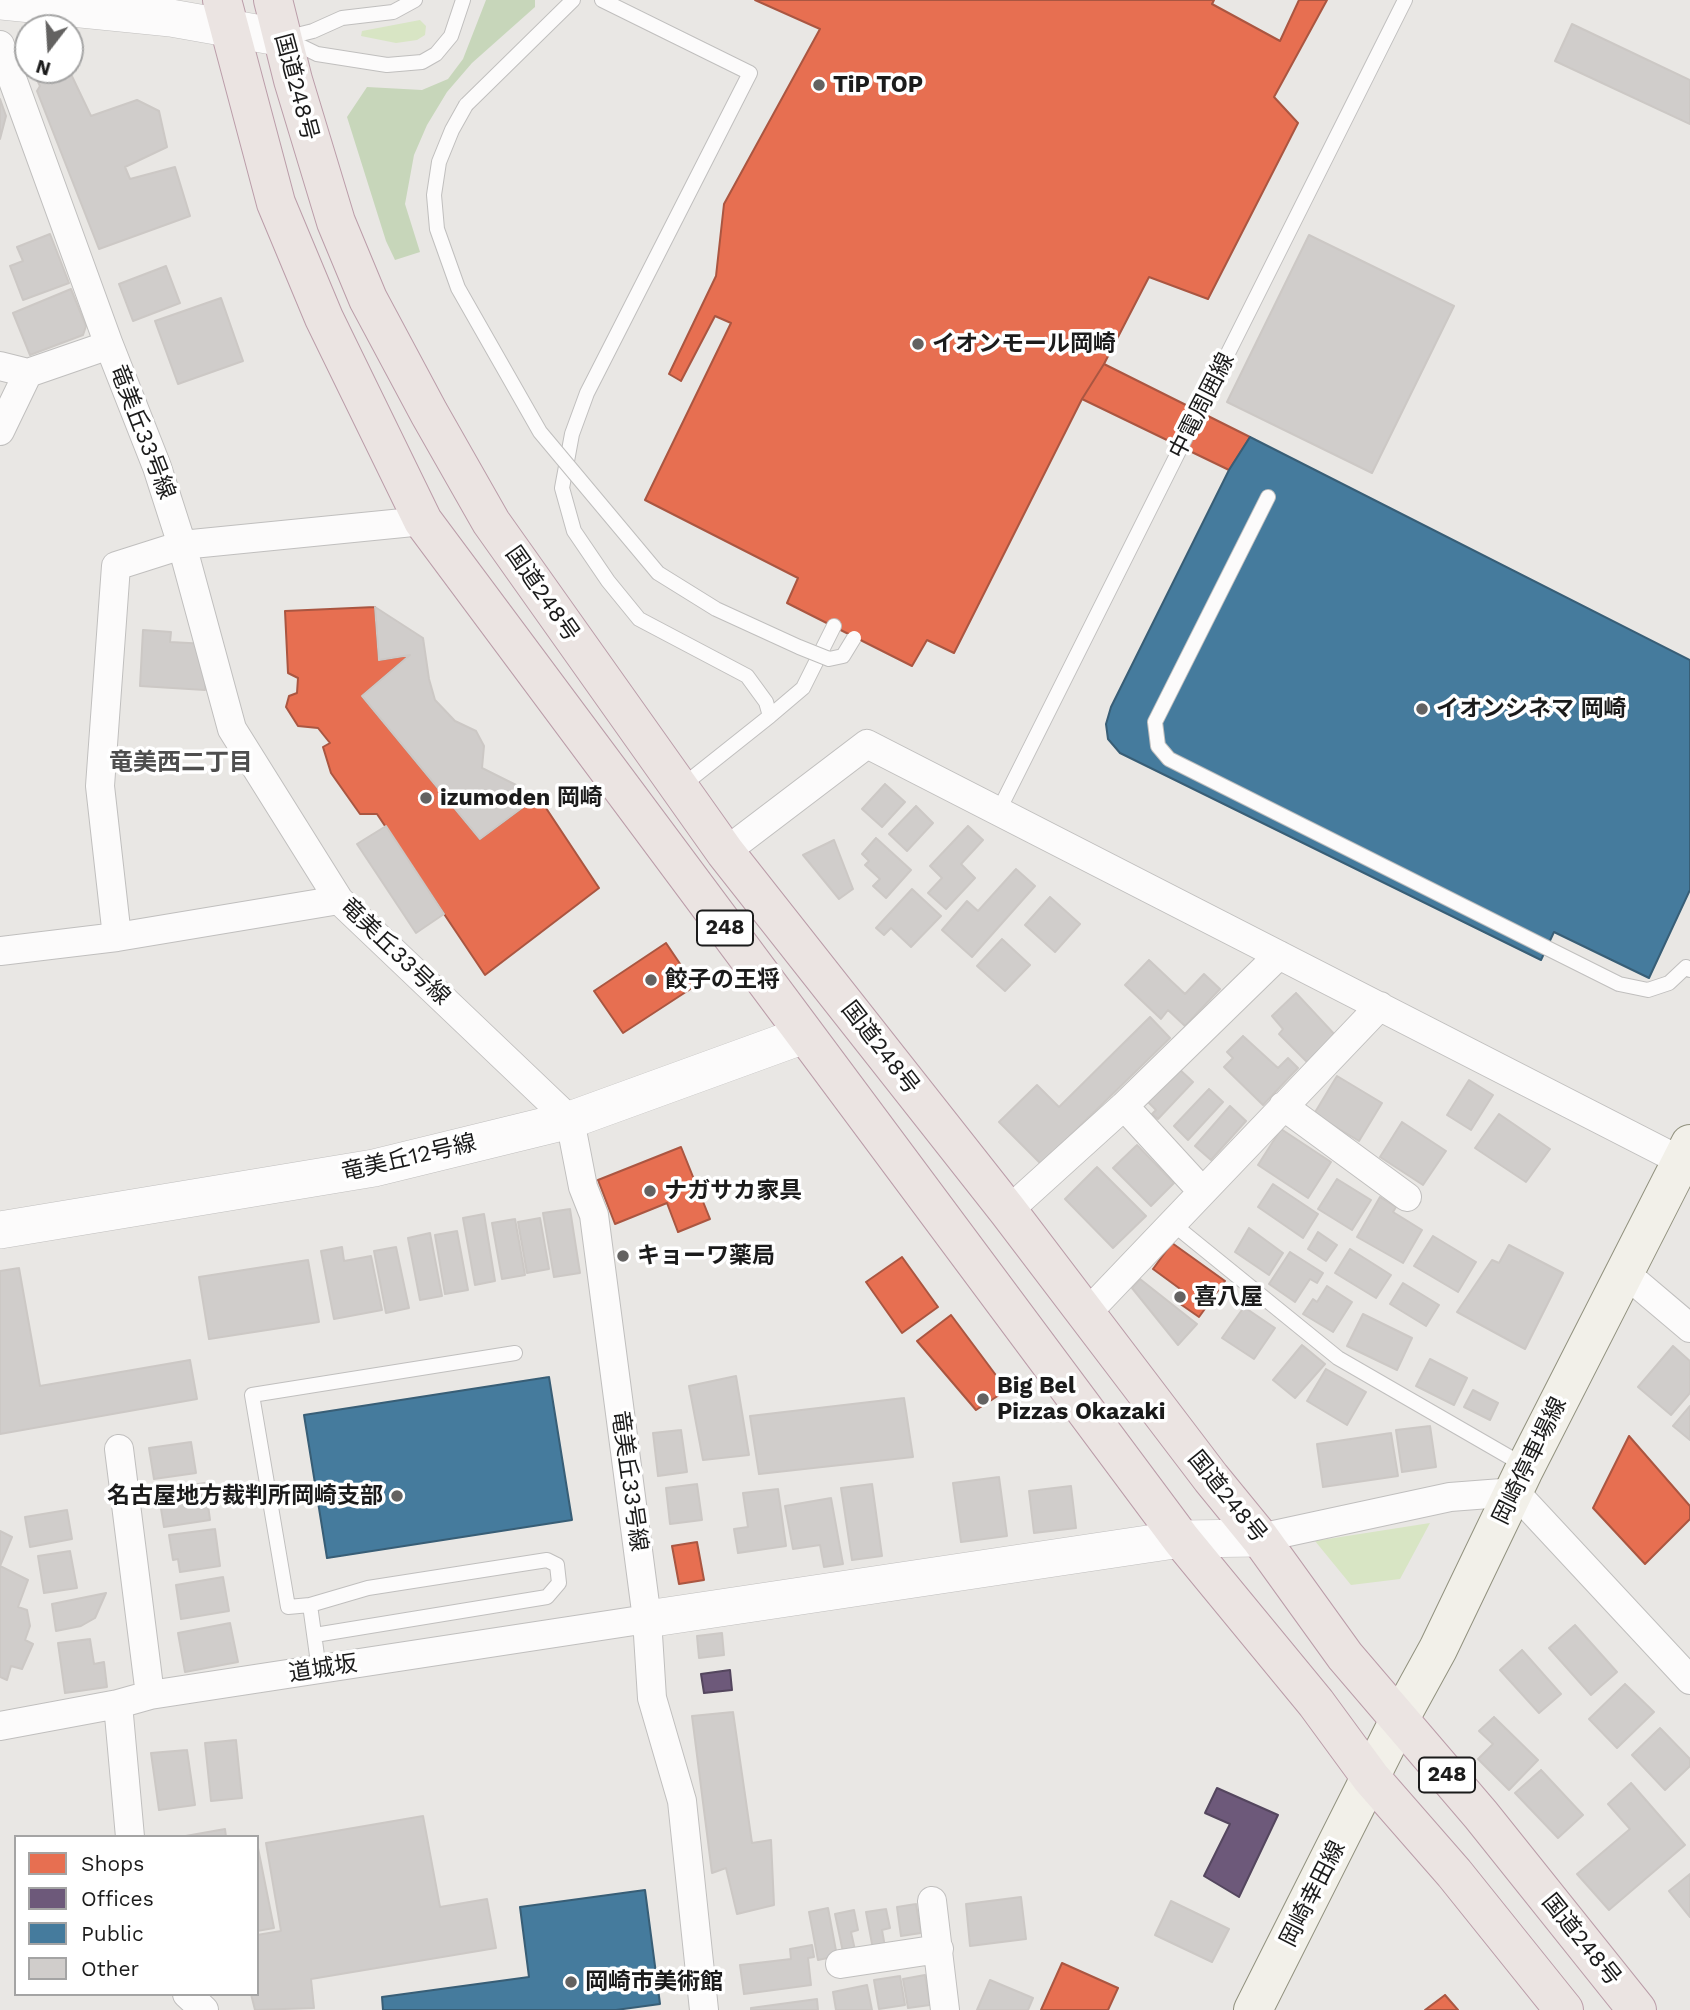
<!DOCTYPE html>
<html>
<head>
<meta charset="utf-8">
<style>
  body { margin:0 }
  #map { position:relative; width:1690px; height:2010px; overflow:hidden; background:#e9e7e4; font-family:"Work Sans",sans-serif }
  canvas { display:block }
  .legend { position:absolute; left:14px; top:1835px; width:245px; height:161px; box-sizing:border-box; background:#fff; border:2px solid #a4a4a4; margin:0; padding:9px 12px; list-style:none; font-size:21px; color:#1b1b1b }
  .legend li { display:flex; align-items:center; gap:14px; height:35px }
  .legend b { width:35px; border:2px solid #a4a4a4 }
  .north { position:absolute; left:14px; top:14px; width:70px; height:70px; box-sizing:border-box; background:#fff; border:2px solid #a4a4a4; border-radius:50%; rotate:197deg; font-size:19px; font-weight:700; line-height:28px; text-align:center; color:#1b1b1b }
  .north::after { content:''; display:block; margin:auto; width:24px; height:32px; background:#636261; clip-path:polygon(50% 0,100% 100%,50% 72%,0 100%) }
</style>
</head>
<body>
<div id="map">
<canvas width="1690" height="2010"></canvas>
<ul class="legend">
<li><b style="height:19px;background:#e76f51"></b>Shops</li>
<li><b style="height:19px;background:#6d597a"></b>Offices</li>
<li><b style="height:19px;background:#457b9d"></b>Public</li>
<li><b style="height:19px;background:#d0cdcb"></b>Other</li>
</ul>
<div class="north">N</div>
</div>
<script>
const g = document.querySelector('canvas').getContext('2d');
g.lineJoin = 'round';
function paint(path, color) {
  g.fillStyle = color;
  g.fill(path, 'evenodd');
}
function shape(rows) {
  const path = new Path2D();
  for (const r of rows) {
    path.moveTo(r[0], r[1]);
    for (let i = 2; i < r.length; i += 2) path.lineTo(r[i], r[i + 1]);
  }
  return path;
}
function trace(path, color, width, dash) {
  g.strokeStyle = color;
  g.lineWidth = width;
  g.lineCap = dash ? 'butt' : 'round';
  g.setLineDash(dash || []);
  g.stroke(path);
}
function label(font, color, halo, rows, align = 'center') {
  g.font = font + ' "Work Sans","Noto Sans JP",sans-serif';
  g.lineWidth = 7;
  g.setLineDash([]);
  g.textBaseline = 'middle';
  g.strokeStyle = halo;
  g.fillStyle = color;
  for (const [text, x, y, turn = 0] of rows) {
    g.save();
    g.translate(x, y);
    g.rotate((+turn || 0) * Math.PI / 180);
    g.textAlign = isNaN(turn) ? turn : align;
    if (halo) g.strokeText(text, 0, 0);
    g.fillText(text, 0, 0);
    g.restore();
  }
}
const grass = shape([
  [420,20,426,26,425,35,417,40,396,43,361,36,362,31],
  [1430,1523,1400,1579,1351,1585,1315,1541]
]);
const forest = shape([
  [486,0,535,0,535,7,472,63,447,92,427,125,414,155,405,204,420,252,395,260,386,241,347,117,367,87,422,90,448,79,463,59]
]);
const shops = shape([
  [755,0,1214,0,1212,4,1280,41,1299,0,1327,0,1274,97,1298,123,1208,299,1149,277,1104,364,1082,399,954,653,927,640,912,666,787,603,798,578,645,500,731,323,715,316,681,381,669,374,716,276,724,204,820,29,755,0],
  [1104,364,1250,437,1229,470,1082,399,1104,364],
  [375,607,379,660,410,655,362,696,480,839,538,796,599,888,485,975,377,814,360,814,331,773,323,747,330,743,318,728,298,726,286,707,289,696,297,693,298,678,288,673,285,611,375,607],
  [666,943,695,986,623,1033,594,991,666,943],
  [681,1147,710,1219,678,1232,667,1203,615,1224,598,1180,681,1147],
  [1172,1243,1225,1281,1199,1317,1176,1301,1183,1291,1153,1269,1172,1243],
  [902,1257,938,1307,902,1333,866,1282,902,1257],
  [951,1315,1007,1390,976,1410,917,1341,951,1315],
  [1629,1436,1690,1506,1690,1519,1645,1564,1593,1508,1629,1436],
  [697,1542,704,1580,679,1584,672,1546,697,1542],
  [1062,1963,1118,1988,1108,2010,1041,2010,1062,1963],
  [1445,1995,1458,2010,1425,2010,1445,1995]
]);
const offices = shape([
  [730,1670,732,1690,704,1693,701,1674,730,1670],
  [1217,1788,1278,1815,1239,1897,1204,1876,1230,1824,1205,1813,1217,1788]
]);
const public = shape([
  [1250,437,1690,660,1690,890,1649,978,1554,932,1541,960,1120,753,1108,739,1106,724,1111,707,1229,470,1250,437],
  [549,1377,572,1520,327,1558,304,1415,549,1377],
  [645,1890,660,2004,616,2010,383,2010,382,1997,529,1977,520,1907,645,1890]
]);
const building = shape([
  [1572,24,1690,80,1690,124,1555,61,1572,24],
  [44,70,69,70,91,116,137,100,159,111,167,147,125,167,130,179,175,167,190,216,99,249,37,91,40,86,34,74,44,70],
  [0,99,6,116,0,139,0,99],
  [50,234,69,283,23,300,10,266,23,261,17,247,50,234],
  [1309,235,1454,306,1372,473,1227,402,1309,235],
  [166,266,180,303,133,321,119,284,166,266],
  [71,289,86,326,83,335,30,355,13,313,71,289],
  [221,298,243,361,178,384,155,321,221,298],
  [375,607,423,638,429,679,435,700,455,721,476,731,484,746,482,768,516,785,527,797,538,796,480,839,362,696,410,655,379,660,375,607],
  [143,630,171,632,170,642,207,644,205,690,140,686,143,630],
  [885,784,905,802,882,827,862,809,885,784],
  [916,806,933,823,907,851,889,834,916,806],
  [386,826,444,914,416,933,357,844,386,826],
  [968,826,983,840,961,864,975,878,946,909,928,893,942,878,930,866,968,826],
  [876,838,911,870,886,898,873,886,880,879,865,865,869,861,862,854,876,838],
  [834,840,853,889,839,899,803,855,834,840],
  [1016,869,1035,886,972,957,942,930,967,901,978,911,1016,869],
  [912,889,941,916,911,947,891,928,884,935,876,928,912,889],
  [1050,897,1080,924,1055,952,1025,925,1050,897],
  [1002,939,1030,965,1005,991,977,966,1002,939],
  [1149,960,1185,994,1204,974,1220,989,1185,1026,1168,1010,1161,1019,1125,985,1149,960],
  [1296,993,1336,1036,1308,1063,1279,1034,1283,1029,1272,1016,1296,993],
  [1150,1017,1170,1038,1041,1164,999,1122,1037,1085,1059,1107,1150,1017],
  [1243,1036,1278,1068,1288,1058,1298,1068,1263,1105,1224,1067,1233,1058,1227,1052,1243,1036],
  [1178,1068,1193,1082,1158,1119,1152,1114,1156,1110,1147,1101,1178,1068],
  [1337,1076,1382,1103,1359,1141,1314,1114,1337,1076],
  [1469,1080,1493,1095,1471,1130,1447,1115,1469,1080],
  [1209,1089,1223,1102,1188,1140,1174,1126,1209,1089],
  [1230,1106,1246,1121,1211,1160,1195,1146,1230,1106],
  [1499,1114,1550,1149,1526,1182,1475,1148,1499,1114],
  [1402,1122,1446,1151,1423,1185,1380,1157,1402,1122],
  [1281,1129,1331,1162,1308,1198,1258,1165,1281,1129],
  [1137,1145,1174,1183,1151,1206,1113,1168,1137,1145],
  [1097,1167,1146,1216,1113,1248,1065,1199,1097,1167],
  [1337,1179,1371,1200,1352,1230,1318,1209,1337,1179],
  [1273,1184,1318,1214,1303,1238,1258,1207,1273,1184],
  [1380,1197,1396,1207,1393,1212,1422,1230,1403,1263,1357,1237,1380,1197],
  [570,1209,580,1273,554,1277,543,1213,570,1209],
  [484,1214,495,1281,475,1285,463,1218,484,1214],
  [540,1218,549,1269,527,1273,518,1222,540,1218],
  [515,1219,525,1275,502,1279,492,1223,515,1219],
  [1249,1228,1283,1253,1269,1275,1235,1252,1249,1228],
  [457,1231,468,1290,445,1294,435,1235,457,1231],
  [1318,1232,1337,1245,1326,1261,1308,1249,1318,1232],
  [430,1233,442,1296,420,1300,408,1238,430,1233],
  [1433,1236,1476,1262,1458,1292,1414,1266,1433,1236],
  [1509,1245,1563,1273,1525,1349,1457,1312,1492,1260,1499,1263,1509,1245],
  [342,1247,344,1261,371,1256,382,1310,334,1319,321,1251,342,1247],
  [396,1247,409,1308,386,1313,374,1251,396,1247],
  [1350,1249,1391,1275,1376,1298,1335,1273,1350,1249],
  [1290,1252,1323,1273,1317,1283,1310,1279,1295,1302,1269,1284,1290,1252],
  [308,1260,319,1322,209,1339,199,1277,308,1260],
  [19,1268,40,1386,190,1360,197,1399,0,1434,0,1271,19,1268],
  [1140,1279,1197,1324,1178,1345,1132,1288,1140,1279],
  [1403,1283,1439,1305,1426,1326,1390,1304,1403,1283],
  [1327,1286,1352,1302,1333,1332,1303,1314,1313,1299,1317,1302,1327,1286],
  [1244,1307,1275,1328,1254,1359,1222,1338,1244,1307],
  [1363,1314,1412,1338,1397,1370,1347,1346,1363,1314],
  [1302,1345,1325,1364,1295,1398,1273,1380,1302,1345],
  [1673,1346,1690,1361,1690,1393,1671,1415,1638,1387,1673,1346],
  [1430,1359,1467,1378,1454,1405,1416,1386,1430,1359],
  [1326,1369,1366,1392,1347,1425,1307,1401,1326,1369],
  [736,1376,749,1455,703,1460,689,1386,736,1376],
  [1473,1390,1498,1403,1490,1420,1464,1407,1473,1390],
  [904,1398,913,1457,759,1474,750,1416,904,1398],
  [1690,1406,1690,1440,1673,1426,1690,1406],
  [1430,1426,1436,1467,1402,1472,1396,1430,1430,1426],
  [681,1430,687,1472,658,1476,653,1433,681,1430],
  [1391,1433,1398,1476,1323,1487,1317,1444,1391,1433],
  [191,1442,196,1473,154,1479,149,1448,191,1442],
  [999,1477,1007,1536,961,1542,953,1483,999,1477],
  [205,1483,210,1520,164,1527,158,1490,205,1483],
  [697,1484,702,1520,670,1524,666,1488,697,1484],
  [872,1484,882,1556,852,1560,841,1488,872,1484],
  [1071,1486,1076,1528,1034,1533,1029,1491,1071,1486],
  [778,1489,786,1546,738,1553,734,1529,748,1527,743,1493,778,1489],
  [831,1498,843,1564,824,1567,820,1545,793,1549,785,1506,831,1498],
  [67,1510,72,1539,30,1547,25,1517,67,1510],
  [215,1529,220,1566,180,1572,178,1559,173,1560,169,1535,215,1529],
  [0,1531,12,1537,0,1566,28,1580,18,1607,27,1610,30,1626,25,1640,33,1644,22,1669,11,1666,7,1680,0,1677,0,1531],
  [70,1551,77,1588,44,1593,38,1556,70,1551],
  [223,1577,229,1611,181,1619,176,1585,223,1577],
  [106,1593,95,1618,81,1626,56,1631,52,1604,106,1593],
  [230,1623,238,1662,185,1672,178,1633,230,1623],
  [1575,1625,1617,1672,1591,1695,1549,1648,1575,1625],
  [722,1633,724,1655,699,1658,697,1636,722,1633],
  [90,1639,94,1664,104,1662,107,1687,65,1693,58,1643,90,1639],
  [1522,1650,1561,1694,1539,1713,1500,1670,1522,1650],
  [1625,1684,1654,1712,1617,1748,1589,1719,1625,1684],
  [733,1712,752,1843,771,1840,774,1905,737,1914,726,1868,712,1873,692,1716,733,1712],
  [1494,1717,1538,1760,1509,1790,1478,1759,1493,1744,1479,1731,1494,1717],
  [1660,1728,1690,1759,1690,1766,1665,1790,1632,1755,1660,1728],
  [236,1740,242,1798,211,1801,205,1743,236,1740],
  [187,1750,195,1805,159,1810,151,1753,187,1750],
  [1541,1770,1583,1815,1558,1838,1515,1793,1541,1770],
  [1631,1783,1685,1845,1609,1910,1577,1874,1630,1829,1608,1804,1631,1783],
  [423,1816,440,1907,487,1899,496,1948,311,1979,314,2008,255,2010,251,1994,257,1994,257,1935,281,1931,266,1843,423,1816],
  [225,1829,226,1837,180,1837,225,1829],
  [257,1843,274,1928,257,1931,257,1843],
  [1690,1874,1690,1917,1669,1891,1690,1874],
  [1021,1897,1026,1939,970,1946,966,1904,1021,1897],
  [1171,1901,1229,1929,1212,1962,1155,1935,1171,1901],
  [916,1904,921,1933,901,1936,897,1907,916,1904],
  [828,1908,837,1956,818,1960,809,1912,828,1908],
  [886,1909,890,1928,882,1930,885,1947,873,1949,866,1912,886,1909],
  [854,1910,858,1930,851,1932,855,1950,843,1952,835,1914,854,1910],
  [812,1945,814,1957,808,1958,811,1985,744,1994,740,1965,791,1959,790,1949,812,1945],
  [925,1975,930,2005,908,2008,903,1979,925,1975],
  [900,1976,905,2005,879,2009,874,1980,900,1976],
  [990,1980,1033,1998,1028,2010,977,2010,990,1980],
  [867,1985,872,2010,836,2010,833,1992,867,1985],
  [817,1999,818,2010,751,2010,751,2008,817,1999]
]);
const service = shape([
  [602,0,750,73,587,393,572,434,562,488,574,531,608,581,639,619,747,676,766,702,770,716,682,786],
  [285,38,313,31,342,18,393,12,415,0],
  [288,40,317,54,387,65,422,62,436,54,451,36,463,0],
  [466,105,573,0],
  [1268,497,1155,722,1158,746,1169,759,1619,984,1648,990,1669,983,1686,967,1690,970],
  [770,716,803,688,834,626],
  [998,812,1405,0],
  [1173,1224,1338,1358,1525,1466],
  [310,1605,368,1588,547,1560,557,1565,559,1583,547,1597,315,1635],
  [319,1670,310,1605,288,1607,252,1395,515,1353]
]);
const minor = shape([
  [0,45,109,345,157,467,182,545,232,729,339,900,570,1120,583,1187,594,1215,647,1619,652,1698,682,1801,704,2010],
  [0,366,28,373],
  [0,431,28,373,109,345],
  [725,852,867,744,1681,1161],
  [117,937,100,786,116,566,182,545,423,521],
  [0,951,117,937,339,900],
  [1124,1106,1202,1191],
  [1283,1106,1407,1197],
  [1008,1211,1124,1106,1279,955],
  [1625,1273,1690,1328],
  [1085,1315,1380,1006],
  [119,1449,150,1695],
  [1260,1538,1450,1497,1515,1492,1690,1680],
  [118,1704,130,1837],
  [0,1726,118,1704,150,1695,647,1619],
  [932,1901,945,2010],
  [840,1964,939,1949],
  [187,1994,204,2010]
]);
const tertiary = shape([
  [0,1,171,18,284,38],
  [0,1230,374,1168,570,1120,804,1035],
  [647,1619,1181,1539,1260,1538]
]);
const secondary = shape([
  [1253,2010,1399,1720,1438,1649,1523,1472,1690,1144]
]);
const trunk = shape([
  [222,0,276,203,324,318,423,521,1181,1539,1316,1703,1371,1778,1454,1873,1564,2010],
  [273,0,293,80,336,222,368,299,429,413,491,522,725,852,1008,1211,1211,1478,1260,1538,1345,1656,1481,1815,1637,2010]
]);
const serviceBridge = shape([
  [466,105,452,130,439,162,434,195,437,229,458,288,540,432,658,573,716,609,799,647,829,659,843,656,854,638]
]);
const markers = [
  [819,85,7,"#636261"],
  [918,344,7,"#636261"],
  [1422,709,7,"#636261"],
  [426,798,7,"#636261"],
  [651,980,7,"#636261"],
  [650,1191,7,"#636261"],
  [623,1256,7,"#636261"],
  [1180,1297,7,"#636261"],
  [983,1399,7,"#636261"],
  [397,1496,7,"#636261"],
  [571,1982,7,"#636261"]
];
const shields = [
  [725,928,56],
  [1447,1775,56]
];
const shieldNames = [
  ["248",725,928],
  ["248",1447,1775]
];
const poiNames = [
  ["TiP TOP",833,85],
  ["イオンモール岡崎",932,344],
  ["イオンシネマ 岡崎",1436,709],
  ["izumoden 岡崎",440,798],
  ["餃子の王将",665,980],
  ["ナガサカ家具",664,1191],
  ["キョーワ薬局",637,1256],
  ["喜八屋",1194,1297],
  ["Big Bel",997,1386],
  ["Pizzas Okazaki",997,1412],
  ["名古屋地方裁判所岡崎支部",383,1496,"right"],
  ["岡崎市美術館",585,1982]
];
const streetNames = [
  ["国道248号",296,87,75],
  ["中電周囲線",1202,406,-63],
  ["竜美丘33号線",142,432,69],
  ["国道248号",542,594,55],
  ["竜美丘33号線",395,952,44],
  ["国道248号",880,1048,52],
  ["竜美丘12号線",409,1158,-13],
  ["岡崎停車場線",1530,1461,-64],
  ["竜美丘33号線",629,1481,82],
  ["国道248号",1227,1497,51],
  ["道城坂",323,1669,-9],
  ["岡崎幸田線",1313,1894,-63],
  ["国道248号",1581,1940,51]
];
const neighbourhoodNames = [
  ["竜美西二丁目",181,763]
];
paint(grass, '#d8e5c4');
paint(forest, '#c7d6ba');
paint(shops, '#e76f51');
trace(shops, '#aa5641', 2);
paint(offices, '#6d597a');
trace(offices, '#54465e', 2);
paint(public, '#457b9d');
trace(public, '#385e76', 2);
paint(building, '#d0cdcb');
trace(building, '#ccc8c5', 2);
trace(service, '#c0bfbe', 16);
trace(minor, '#c0bfbe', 30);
trace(tertiary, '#c0bfbe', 38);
trace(secondary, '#91917e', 40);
trace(trunk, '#bb9da9', 40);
trace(service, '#fcfbfb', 14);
trace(minor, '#fcfbfb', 28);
trace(tertiary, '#fcfbfb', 37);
trace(secondary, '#f2f0e9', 38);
trace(trunk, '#ebe4e2', 38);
trace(serviceBridge, '#c0bfbe', 16, []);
trace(serviceBridge, '#fcfbfb', 14);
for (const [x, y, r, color] of markers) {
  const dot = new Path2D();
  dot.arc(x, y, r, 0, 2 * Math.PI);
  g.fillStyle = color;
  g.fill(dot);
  trace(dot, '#fff', 2.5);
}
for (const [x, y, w] of shields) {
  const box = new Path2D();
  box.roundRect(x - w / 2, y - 17.5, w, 35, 5);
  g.fillStyle = '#fff';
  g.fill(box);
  trace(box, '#1b1b1b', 2);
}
label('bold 21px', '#1b1b1b', null, shieldNames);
label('bold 23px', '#1b1b1b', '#fff', poiNames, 'left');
label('23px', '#1b1b1b', '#fff', streetNames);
label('bold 24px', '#4e4e4e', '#fff', neighbourhoodNames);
</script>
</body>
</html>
